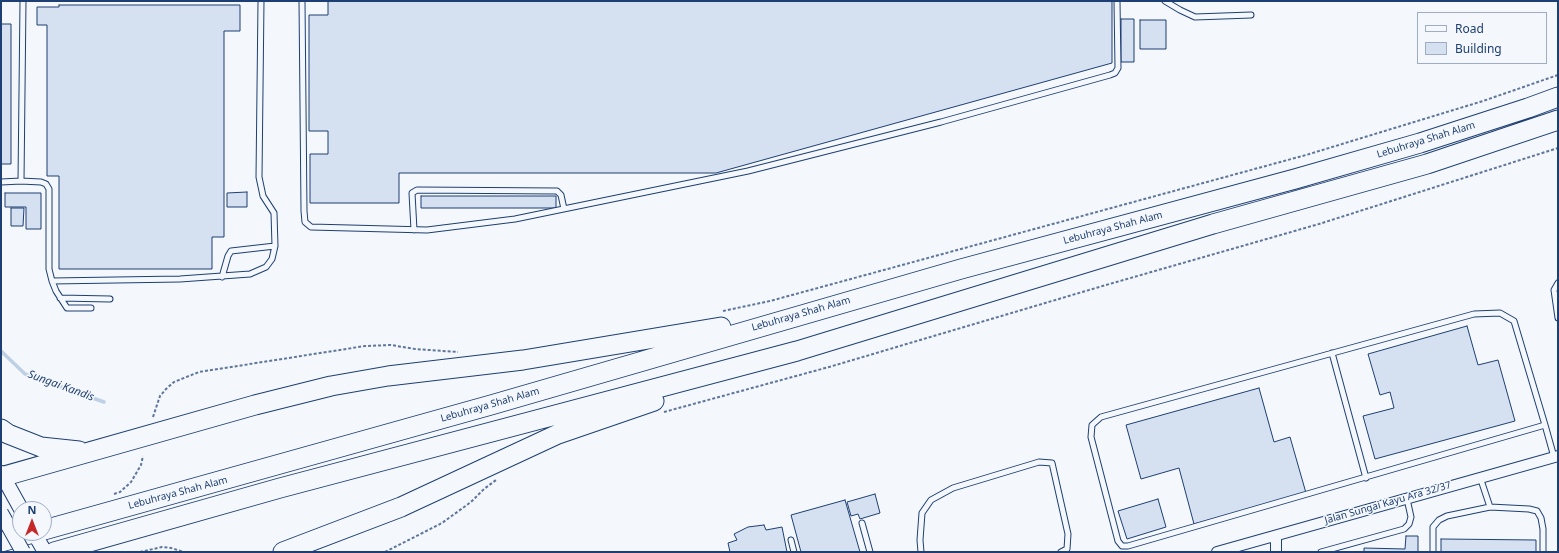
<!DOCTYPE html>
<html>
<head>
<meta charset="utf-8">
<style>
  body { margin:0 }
  #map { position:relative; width:1559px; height:553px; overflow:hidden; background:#f4f7fb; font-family:"Noto Sans",sans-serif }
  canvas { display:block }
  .frame { position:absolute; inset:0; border:2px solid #1d3f73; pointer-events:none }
  .legend { position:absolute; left:1417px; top:12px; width:130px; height:52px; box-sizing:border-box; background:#f4f7fb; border:1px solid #9eadc5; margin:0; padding:5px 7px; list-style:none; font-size:12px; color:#1d3f73 }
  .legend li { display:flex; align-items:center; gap:8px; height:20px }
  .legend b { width:20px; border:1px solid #9eadc5 }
  .north { position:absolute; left:12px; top:501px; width:40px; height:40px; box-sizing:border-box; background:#f4f7fb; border:1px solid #9eadc5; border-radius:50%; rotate:0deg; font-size:11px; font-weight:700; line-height:16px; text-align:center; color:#1d3f73 }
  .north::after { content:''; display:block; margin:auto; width:14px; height:18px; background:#c62828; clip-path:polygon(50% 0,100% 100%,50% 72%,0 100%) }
</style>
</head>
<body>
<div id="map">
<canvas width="1559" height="553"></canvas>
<div class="frame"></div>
<ul class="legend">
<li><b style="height:5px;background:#f4f7fb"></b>Road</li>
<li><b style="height:11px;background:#d5e0f0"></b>Building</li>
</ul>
<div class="north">N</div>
</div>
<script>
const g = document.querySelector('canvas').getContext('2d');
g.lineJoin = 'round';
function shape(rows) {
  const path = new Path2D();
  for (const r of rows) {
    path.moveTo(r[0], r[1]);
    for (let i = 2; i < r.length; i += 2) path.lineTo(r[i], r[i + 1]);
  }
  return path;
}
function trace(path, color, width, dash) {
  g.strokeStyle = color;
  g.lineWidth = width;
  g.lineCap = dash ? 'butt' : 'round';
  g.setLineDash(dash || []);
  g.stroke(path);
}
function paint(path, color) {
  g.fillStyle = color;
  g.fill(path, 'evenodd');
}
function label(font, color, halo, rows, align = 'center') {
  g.font = font + ' "Noto Sans",sans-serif';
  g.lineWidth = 3;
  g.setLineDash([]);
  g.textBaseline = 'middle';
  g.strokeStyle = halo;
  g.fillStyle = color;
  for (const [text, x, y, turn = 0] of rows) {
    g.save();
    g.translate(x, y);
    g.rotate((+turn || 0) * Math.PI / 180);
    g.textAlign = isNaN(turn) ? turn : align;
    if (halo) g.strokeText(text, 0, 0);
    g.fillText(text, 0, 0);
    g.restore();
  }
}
const stream = shape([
  [1,351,25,374,104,402]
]);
const building = shape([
  [328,1,1112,1,1112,63,716,173,399,173,399,203,310,203,310,154,328,154,328,131,309,131,309,15,328,15,328,1],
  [59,5,240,5,240,31,224,31,224,237,212,237,212,269,59,269,59,176,47,176,47,25,37,25,37,7,59,7,59,5],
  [1121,19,1134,19,1134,62,1121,62,1121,19],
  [1140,20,1166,20,1166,49,1140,49,1140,20],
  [1,24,11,24,11,164,1,164,1,24],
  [247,192,247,207,227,207,227,193,247,192],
  [5,193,41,193,41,229,26,229,26,207,5,207,5,193],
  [421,196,556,196,556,208,421,208,421,196],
  [11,208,24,208,23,226,11,226,11,208],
  [1467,326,1478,365,1498,360,1515,421,1375,459,1363,416,1394,408,1390,392,1380,395,1368,354,1467,326],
  [1259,388,1274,442,1290,437,1306,493,1194,524,1179,468,1141,479,1126,425,1259,388],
  [875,494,880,513,860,519,858,514,851,516,847,502,875,494],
  [1158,499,1166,527,1127,539,1118,511,1158,499],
  [845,500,860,552,801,552,791,515,845,500],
  [764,525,766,530,782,527,787,552,730,552,728,543,737,540,734,534,748,527,764,525],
  [1406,536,1418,536,1418,552,1364,552,1364,548,1405,549,1406,536],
  [1441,539,1536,540,1536,552,1441,552,1441,539]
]);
const path = shape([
  [723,311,770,301,1306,155,1483,101,1558,75],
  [664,412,829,367,1106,285,1319,224,1558,148],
  [153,417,160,396,166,389,174,382,199,372,365,346,391,345,415,349,458,352],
  [114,494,120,492,131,482,141,465,143,456],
  [140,552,162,547,171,548,184,552],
  [385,552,442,523,471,502,484,489,496,480]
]);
const lane = shape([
  [23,1,21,181,41,182,46,184,49,189,49,269,52,281,180,279,250,274,266,267,272,259,275,246,274,213,263,196,259,177,261,1],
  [302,1,304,211,305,222,311,227,427,230,515,219,748,171,941,122,1110,75,1115,73,1118,68,1117,1],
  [1165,1,1180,10,1195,17,1251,15],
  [1,182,21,181],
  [414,230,412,193,417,190,557,191,561,195,564,209],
  [222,277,228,256,231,251,275,246],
  [52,281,56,291,67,308,91,308],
  [1558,283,1554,290,1558,318],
  [60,298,110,299],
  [1332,353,1366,478],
  [1545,425,1128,546,1122,546,1118,541,1091,437,1092,425,1101,417,1474,314,1500,313,1514,321,1545,425,1554,457],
  [1480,477,1490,507,1529,509,1537,511,1541,518,1543,529,1543,552],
  [862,523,870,552],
  [791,540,794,552],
  [921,552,920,540,922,513,931,500,953,488,1039,462,1052,463,1068,534,1067,549,1061,552],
  [1321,552,1404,529,1409,524,1411,517,1407,499],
  [1433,552,1433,527,1439,520,1447,516,1490,507]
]);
const street = shape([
  [1276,536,1276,552],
  [1217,552,1558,456]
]);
const secondary = shape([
  [1,473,21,509],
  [34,533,45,552]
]);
const highway = shape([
  [1,429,8,434,41,447,79,451],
  [1,477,255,405,331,386,388,376,523,360,721,327],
  [44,530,491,405,961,269,1295,179,1420,143,1528,108,1558,97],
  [1,542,33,533],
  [54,552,280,488,797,351,1213,224,1427,164,1558,120],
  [283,552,401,507,558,434,654,401]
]);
const secondaryBridge = shape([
  [1,513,23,552]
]);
const streetNames = [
  ["Lebuhraya Shah Alam",1426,140,-17],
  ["Lebuhraya Shah Alam",1113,228,-15],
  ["Lebuhraya Shah Alam",801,314,-16],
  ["Lebuhraya Shah Alam",490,405,-16],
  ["Lebuhraya Shah Alam",178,493,-15],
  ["Jalan Sungai Kayu Ara 32/37",1388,503,-16]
];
const waterNames = [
  ["Sungai Kandis",61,386,20]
];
trace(stream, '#bed0e5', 3.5);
paint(building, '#d5e0f0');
trace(building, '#1d3f73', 1);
trace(lane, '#1d3f73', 7);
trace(street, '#1d3f73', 12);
trace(secondary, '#1d3f73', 16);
trace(highway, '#1d3f73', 21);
trace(path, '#5e769c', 2, [3, 2]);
trace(lane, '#f4f7fb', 5);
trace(street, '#f4f7fb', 10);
trace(secondary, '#f4f7fb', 14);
trace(highway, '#f4f7fb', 19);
trace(secondaryBridge, '#1d3f73', 16, []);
trace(secondaryBridge, '#f4f7fb', 14);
label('10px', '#1d3f73', '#f4f7fb', streetNames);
label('italic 11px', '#1d3f73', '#f4f7fb', waterNames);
</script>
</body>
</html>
